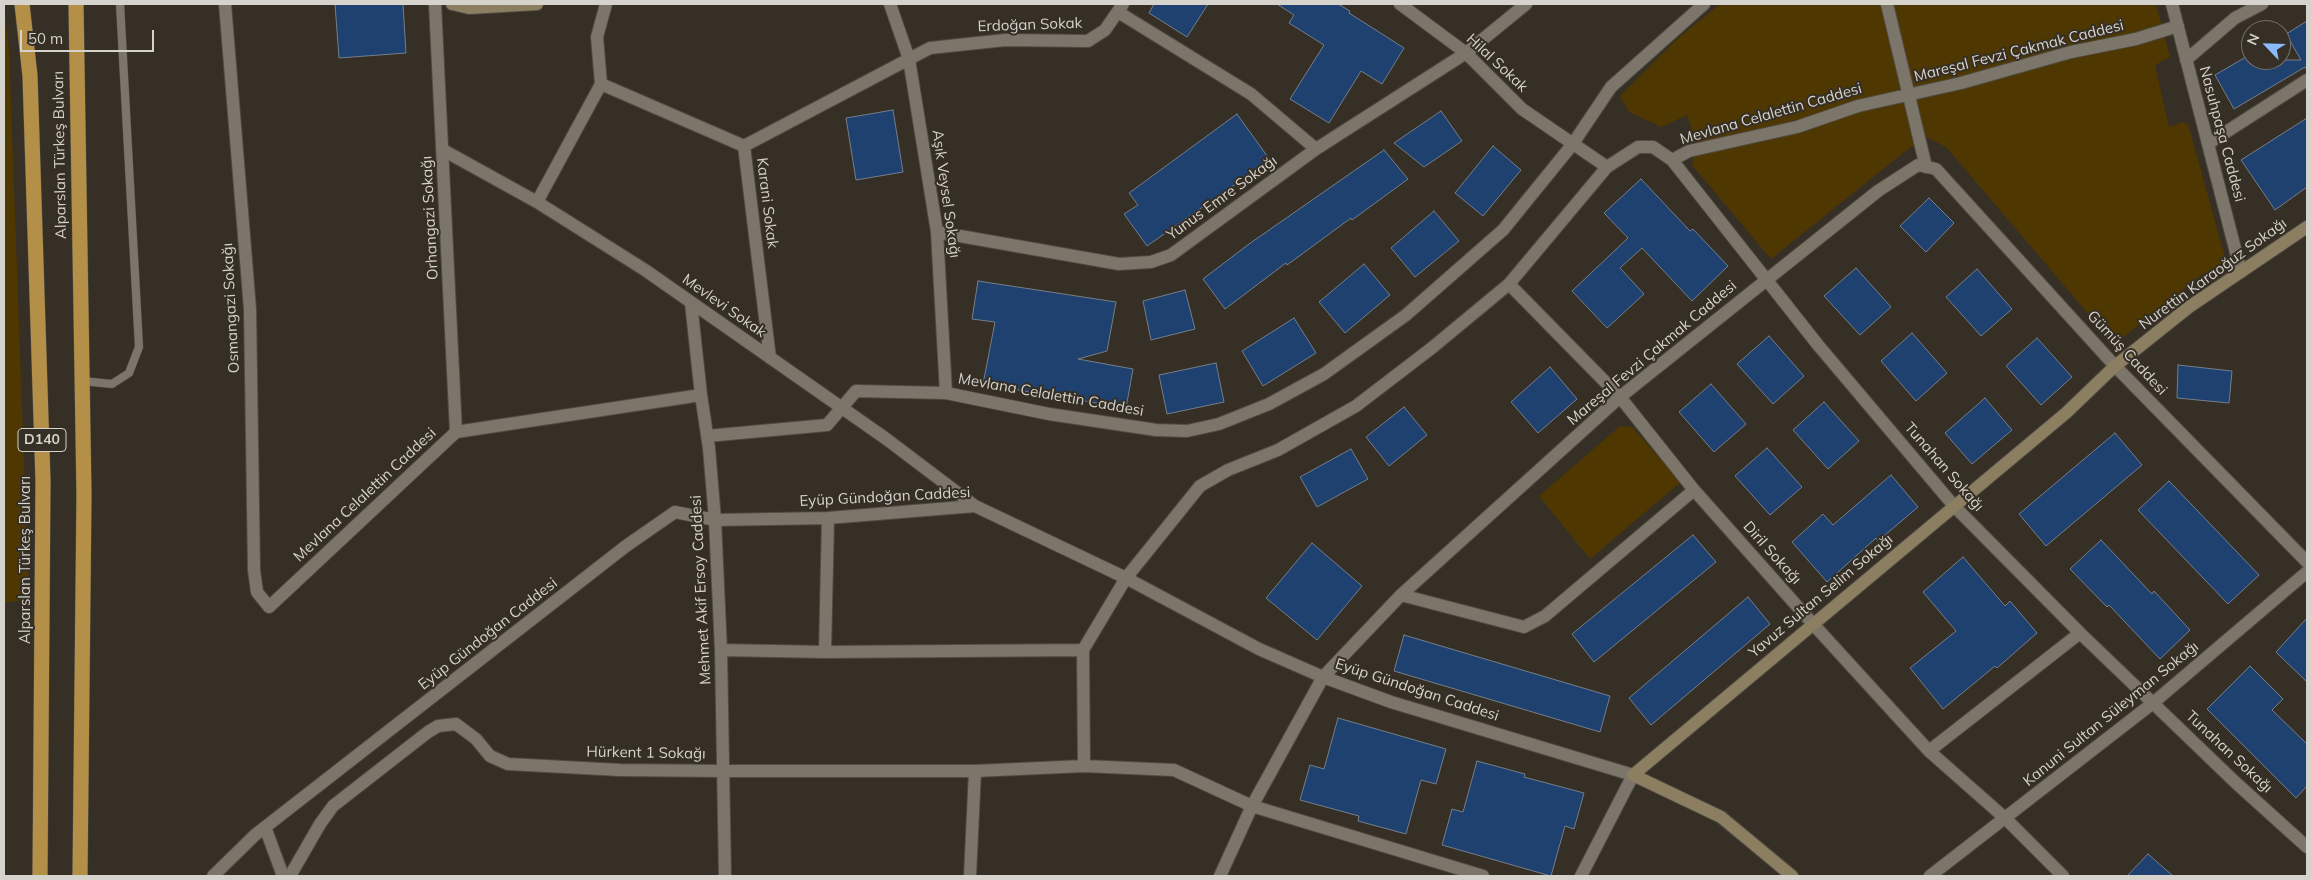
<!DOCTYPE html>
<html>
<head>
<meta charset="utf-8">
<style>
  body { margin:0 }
  #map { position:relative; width:2311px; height:880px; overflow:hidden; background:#352f25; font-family:Mulish,sans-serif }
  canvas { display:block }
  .frame { position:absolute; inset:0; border:5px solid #d6d2cc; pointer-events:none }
  .north { position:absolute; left:2241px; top:20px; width:50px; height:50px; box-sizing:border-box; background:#352f25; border:1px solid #757068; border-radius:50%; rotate:294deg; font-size:14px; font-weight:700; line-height:20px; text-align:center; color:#d6d2cc }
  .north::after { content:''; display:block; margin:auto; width:18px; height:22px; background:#89bafc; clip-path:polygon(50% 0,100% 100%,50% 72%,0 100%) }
  .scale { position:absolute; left:20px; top:30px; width:134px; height:22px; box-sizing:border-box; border:2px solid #d6d2cc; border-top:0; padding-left:6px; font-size:15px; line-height:18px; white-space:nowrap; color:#d6d2cc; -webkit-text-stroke:4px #352f25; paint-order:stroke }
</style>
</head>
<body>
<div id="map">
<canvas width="2311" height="880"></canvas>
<div class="frame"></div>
<div class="north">N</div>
<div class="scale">50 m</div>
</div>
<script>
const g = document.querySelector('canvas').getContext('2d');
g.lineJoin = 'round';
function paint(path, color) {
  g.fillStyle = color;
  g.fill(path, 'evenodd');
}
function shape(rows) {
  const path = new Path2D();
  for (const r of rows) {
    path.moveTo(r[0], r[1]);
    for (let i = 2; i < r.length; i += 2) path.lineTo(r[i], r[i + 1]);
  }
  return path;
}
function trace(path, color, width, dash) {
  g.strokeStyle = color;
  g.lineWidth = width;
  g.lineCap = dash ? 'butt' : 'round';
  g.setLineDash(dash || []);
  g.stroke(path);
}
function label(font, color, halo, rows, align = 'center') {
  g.font = font + ' Mulish,sans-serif';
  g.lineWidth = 4;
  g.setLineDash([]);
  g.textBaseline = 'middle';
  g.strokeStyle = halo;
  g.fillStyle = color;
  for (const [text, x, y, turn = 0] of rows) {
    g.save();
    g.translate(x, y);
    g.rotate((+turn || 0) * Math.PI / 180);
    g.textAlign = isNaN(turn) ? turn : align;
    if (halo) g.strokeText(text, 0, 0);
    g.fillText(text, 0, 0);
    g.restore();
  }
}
const green = shape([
  [1720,4,2156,4,2170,57,2155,65,2169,127,2183,122,2188,124,2225,257,2221,270,2216,275,2204,273,2121,339,2108,337,1946,147,1926,137,1903,153,1771,259,1692,165,1696,141,1687,115,1661,127,1629,112,1620,96,1677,39],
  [4,7,9,49,29,599,4,603],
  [1620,426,1632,427,1681,482,1590,559,1539,496]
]);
const building = shape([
  [335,4,403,4,406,53,339,58,335,4],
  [1154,4,1208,4,1187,37,1149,13,1154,4],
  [1277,4,1338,4,1350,11,1349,13,1404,48,1382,84,1361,71,1329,123,1290,99,1324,45,1289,23,1294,15,1277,4],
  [2307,21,2307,70,2305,67,2234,109,2215,75,2251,54,2251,60,2301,60,2286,34,2307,21],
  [893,110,903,172,856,180,846,118,893,110],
  [1441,111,1462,141,1424,167,1394,143,1441,111],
  [1237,114,1270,160,1147,246,1124,214,1138,205,1129,193,1237,114],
  [2307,118,2307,187,2275,210,2241,160,2307,118],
  [1493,146,1521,170,1483,216,1455,193,1493,146],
  [1384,150,1408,179,1352,220,1351,218,1287,265,1286,263,1225,309,1203,279,1249,244,1384,150],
  [1641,179,1690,231,1693,229,1728,266,1692,301,1642,248,1620,268,1644,294,1607,328,1572,291,1628,238,1604,213,1641,179],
  [1929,198,1954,223,1926,252,1900,226,1929,198],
  [1434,211,1459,241,1415,277,1391,248,1434,211],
  [1364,264,1390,295,1345,333,1319,302,1364,264],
  [1856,268,1891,307,1860,335,1824,296,1856,268],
  [1977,269,2012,309,1981,336,1946,297,1977,269],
  [978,281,1116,302,1107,351,1078,359,1133,369,1126,408,983,384,995,322,972,319,978,281],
  [1185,290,1195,329,1151,340,1143,301,1185,290],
  [1294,318,1316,353,1263,386,1242,351,1294,318],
  [1912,333,1947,373,1916,401,1881,361,1912,333],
  [1769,336,1804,376,1773,404,1737,364,1769,336],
  [2037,338,2072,377,2041,405,2006,366,2037,338],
  [1216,363,1224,402,1167,414,1159,375,1216,363],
  [2178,365,2232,371,2229,403,2177,398,2178,365],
  [1550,367,1577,399,1538,433,1511,402,1550,367],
  [1711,384,1746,424,1714,452,1679,412,1711,384],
  [1985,398,2012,430,1972,464,1945,433,1985,398],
  [1824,402,1859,441,1828,469,1793,430,1824,402],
  [1404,407,1427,435,1389,466,1366,437,1404,407],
  [2115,433,2142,465,2046,546,2019,514,2115,433],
  [1767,448,1802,487,1770,515,1735,476,1767,448],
  [1351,449,1368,479,1317,507,1300,477,1351,449],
  [1891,475,1918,507,1878,541,1876,538,1827,582,1792,542,1823,514,1833,525,1891,475],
  [2169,481,2259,575,2228,604,2138,510,2169,481],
  [1693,535,1716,562,1594,662,1572,634,1693,535],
  [2101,540,2152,594,2154,591,2190,630,2160,659,2109,605,2107,607,2070,569,2101,540],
  [1312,543,1362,586,1317,640,1266,598,1312,543],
  [1963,557,2005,606,2010,601,2037,633,1997,668,1995,666,1943,709,1910,668,1956,631,1923,592,1963,557],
  [1748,597,1770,624,1651,725,1629,698,1748,597],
  [2307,618,2307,682,2276,652,2307,618],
  [1404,635,1610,696,1600,732,1394,671,1404,635],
  [2250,666,2283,699,2272,710,2307,744,2307,786,2296,798,2207,709,2250,666],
  [1338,718,1446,749,1436,784,1421,780,1406,834,1358,821,1359,816,1300,800,1310,765,1324,769,1338,718],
  [1477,761,1525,774,1524,777,1584,793,1574,829,1565,826,1551,876,1442,845,1452,809,1463,812,1477,761],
  [2148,854,2173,876,2127,876,2148,854]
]);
const lane = shape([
  [82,381,112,384,129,373,139,347,120,4]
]);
const street = shape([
  [225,4,250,309,254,570,257,592,269,607,456,432,701,395],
  [435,4,456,432],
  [890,4,909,59,937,232,946,393],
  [1400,4,1466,53,1522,109,1607,167,1638,147,1653,147,1672,160,1818,345,1954,506,2080,633,2235,782,2307,847],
  [1887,4,1926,167],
  [2172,4,2241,272],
  [1118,12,1251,94,1316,149],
  [2186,60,2235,18,2262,4],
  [601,84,744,146],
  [2209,143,2307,80],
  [744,146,930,48,1005,40,1088,41,1105,30,1123,4],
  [744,146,770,358],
  [443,150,537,202,645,270,885,438,975,506],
  [1672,160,1689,151,1797,127,1858,106,1961,83,2071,52,2136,39,2178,26],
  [537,202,601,84,597,37,606,4],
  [937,232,1119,264,1151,262,1171,255,1316,149,1466,53,1526,4],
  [1509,284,1620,397,1694,490,1813,624,1929,751,2006,819,2063,876],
  [691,303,701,395,709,448,715,520,721,650,725,876],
  [707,436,827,425,856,391,946,393,1049,414,1156,430,1187,431,1219,424,1269,404,1324,374,1406,315,1503,230,1572,145,1611,87,1704,4],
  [828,518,825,652,1083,650],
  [1401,595,1524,627,1545,616,1694,490],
  [721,650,825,652],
  [1929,751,2080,633],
  [1084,766,1083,650,1126,578,1200,486,1228,470,1278,450,1356,406,1433,347,1509,284,1607,167],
  [265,827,283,876],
  [213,876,255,835,626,546,675,512,715,520,828,518,975,506,1126,578,1259,649,1323,677,1391,702,1633,775,1581,876],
  [290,876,320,824,333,806,428,732,438,726,456,724,476,739,490,756,508,764,620,770,724,771,975,771,1084,766,1174,770,1252,806,1483,876],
  [970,876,975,771],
  [1220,876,1252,806,1323,677,1401,595,1620,397,1878,191,1918,165,1936,169,2115,366,2307,562],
  [1930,876,2153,703,2307,572]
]);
const secondary = shape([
  [452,4,469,8,537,4],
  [1792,876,1721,817,1633,775,2066,413,2115,366,2189,307,2307,227]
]);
const highway = shape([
  [22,4,30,76,43,481,40,876],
  [76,4,84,495,80,876]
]);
const shields = [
  [42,440,48]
];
const shieldNames = [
  ["D140",42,440]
];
const streetNames = [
  ["Erdoğan Sokak",1030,25,-2],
  ["Mareşal Fevzi Çakmak Caddesi",2019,51,-14],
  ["Hilal Sokak",1497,63,43],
  ["Mevlana Celalettin Caddesi",1771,114,-16],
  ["Nasuhpaşa Caddesi",2222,134,75],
  ["Alparslan Türkeş Bulvarı",60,155,-91],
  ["Aşık Veysel Sokağı",946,194,82],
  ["Yunus Emre Sokağı",1222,198,-36],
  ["Karani Sokak",767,203,83],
  ["Orhangazi Sokağı",430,218,-93],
  ["Nurettin Karaoğuz Sokağı",2213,274,-36],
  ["Mevlevi Sokak",724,306,35],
  ["Osmangazi Sokağı",231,308,-93],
  ["Mareşal Fevzi Çakmak Caddesi",1652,353,-40],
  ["Gümüş Caddesi",2127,353,47],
  ["Mevlana Celalettin Caddesi",1051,395,10],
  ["Tunahan Sokağı",1944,467,49],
  ["Mevlana Celalettin Caddesi",365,495,-43],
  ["Eyüp Gündoğan Caddesi",885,497,-3],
  ["Diril Sokağı",1772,553,48],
  ["Alparslan Türkeş Bulvarı",25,560,-90],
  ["Mehmet Akif Ersoy Caddesi",701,590,-93],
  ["Yavuz Sultan Selim Sokağı",1821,596,-40],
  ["Eyüp Gündoğan Caddesi",488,634,-38],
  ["Eyüp Gündoğan Caddesi",1417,690,18],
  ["Kanuni Sultan Süleyman Sokağı",2111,714,-39],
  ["Tunahan Sokağı",2229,752,43],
  ["Hürkent 1 Sokağı",646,753,1]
];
paint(green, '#4e3700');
paint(building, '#1e416f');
trace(building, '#767e89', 1);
trace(lane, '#504b43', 9);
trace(street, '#504b43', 14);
trace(secondary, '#504b43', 14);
trace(highway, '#504b43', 16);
trace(lane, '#7c766a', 8);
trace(street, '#7c766a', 12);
trace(secondary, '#8c7e60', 12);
trace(highway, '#b38f47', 15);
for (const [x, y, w] of shields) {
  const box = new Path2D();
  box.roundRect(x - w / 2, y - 11.5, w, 23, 4);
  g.fillStyle = '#352f25';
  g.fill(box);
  trace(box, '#d6d2cc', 1);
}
label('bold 14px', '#d6d2cc', null, shieldNames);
label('15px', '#d6d2cc', '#352f25', streetNames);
</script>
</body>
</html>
